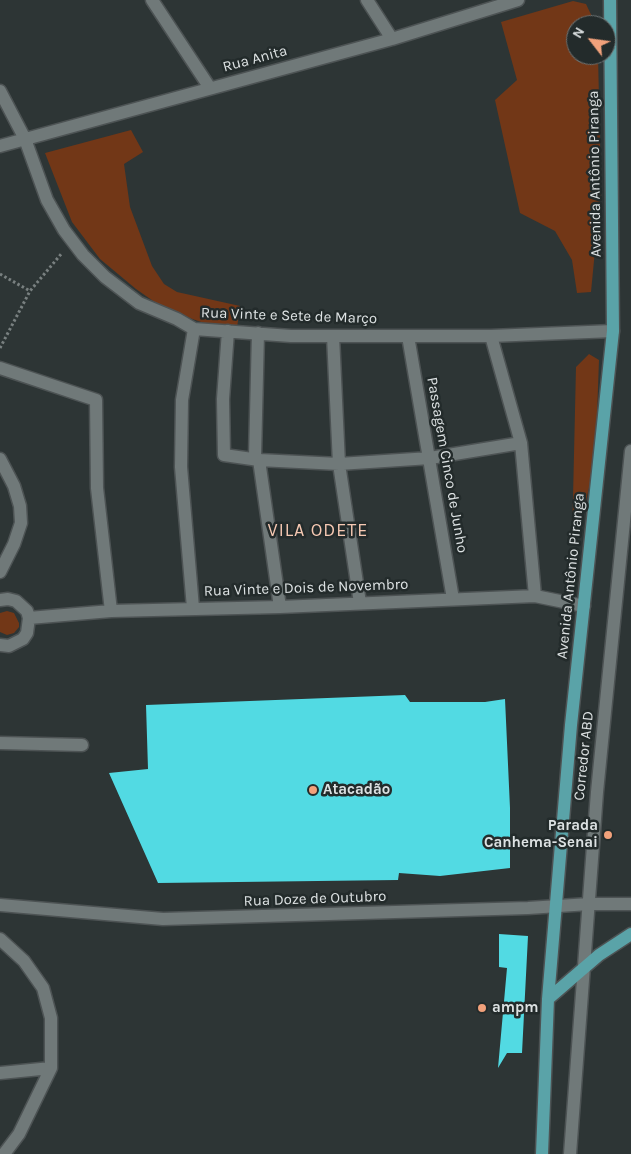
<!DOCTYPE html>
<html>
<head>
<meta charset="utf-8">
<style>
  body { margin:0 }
  #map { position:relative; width:631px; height:1154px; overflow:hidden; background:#2d3535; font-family:Karla,sans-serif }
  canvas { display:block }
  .north { position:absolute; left:566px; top:15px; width:50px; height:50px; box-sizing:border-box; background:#232b2b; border:1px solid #6d7475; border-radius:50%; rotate:300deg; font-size:14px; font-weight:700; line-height:20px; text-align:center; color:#dde2e3 }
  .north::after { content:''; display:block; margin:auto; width:18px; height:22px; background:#f1a17b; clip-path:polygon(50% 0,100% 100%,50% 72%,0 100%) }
</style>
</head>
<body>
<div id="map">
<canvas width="631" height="1154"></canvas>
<div class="north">N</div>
</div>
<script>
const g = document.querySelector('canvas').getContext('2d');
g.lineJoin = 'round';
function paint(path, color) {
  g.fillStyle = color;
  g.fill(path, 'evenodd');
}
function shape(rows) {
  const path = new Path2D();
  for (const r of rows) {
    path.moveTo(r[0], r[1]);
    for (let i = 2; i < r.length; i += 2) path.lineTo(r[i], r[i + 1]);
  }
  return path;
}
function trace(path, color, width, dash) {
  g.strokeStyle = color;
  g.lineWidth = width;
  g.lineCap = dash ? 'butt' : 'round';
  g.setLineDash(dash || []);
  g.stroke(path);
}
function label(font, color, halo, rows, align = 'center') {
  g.font = font + ' Karla,sans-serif';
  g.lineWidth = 5;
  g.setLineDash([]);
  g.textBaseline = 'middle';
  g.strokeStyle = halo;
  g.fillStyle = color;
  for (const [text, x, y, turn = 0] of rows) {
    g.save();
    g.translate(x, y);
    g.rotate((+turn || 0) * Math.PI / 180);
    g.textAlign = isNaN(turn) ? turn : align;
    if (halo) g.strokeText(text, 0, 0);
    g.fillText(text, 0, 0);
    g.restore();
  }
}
const green = shape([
  [573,1,586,4,596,25,576,25,576,55,598,55,601,188,591,292,577,293,572,260,555,231,520,213,495,100,517,80,501,22],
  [131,130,143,152,124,164,130,207,152,266,164,284,177,292,240,306,237,328,207,324,166,310,136,289,100,259,72,222,45,153],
  [589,354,599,360,597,416,591,479,579,531,572,541,576,367],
  [7,611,14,613,19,623,19,627,14,633,7,635,0,632,0,613]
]);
const building = shape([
  [405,695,410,702,485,702,505,699,510,808,510,868,440,876,399,873,398,880,158,883,109,773,148,769,146,705],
  [499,934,528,936,522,1053,507,1053,498,1068,507,968,499,967]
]);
const path = shape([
  [0,274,30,291],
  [0,348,30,291,62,253]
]);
const minor = shape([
  [152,0,210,88],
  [367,0,392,39],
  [0,91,25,139,47,200,64,230,83,255,105,277,139,303,177,319,194,329,291,336,491,336,613,331],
  [0,146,392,39,518,0],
  [228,331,223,399,224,455,259,460,339,464,430,458,521,443],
  [258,333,255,456,259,460,280,607],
  [333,336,339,464,360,603],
  [408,336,453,599],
  [491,336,521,443,535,596],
  [0,368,96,400,97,488,111,611],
  [0,459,14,486,20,506,21,523,14,544,0,572],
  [0,600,8,599,16,601,27,611,29,618,27,633,23,639,9,646,0,645],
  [193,608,181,467,182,400,194,329],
  [29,618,111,611,280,607,535,596,584,606],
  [0,743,82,745],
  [0,905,163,919,528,908,589,904,631,904],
  [0,939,24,961,43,988,51,1018,51,1068,19,1134,4,1154],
  [0,1073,51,1068],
  [570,1154,597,792,631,451]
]);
const major = shape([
  [548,999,599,955,631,934],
  [542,1154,548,999,571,725,613,331,610,0]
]);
const markers = [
  [313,790,5,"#f1a17b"],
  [608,835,5,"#f1a17b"],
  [482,1008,5,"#f1a17b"]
];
const streetNames = [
  ["Rua Anita",255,59,-15],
  ["Avenida Antônio Piranga",595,174,-91],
  ["Rua Vinte e Sete de Março",289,316,2],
  ["Passagem Cinco de Junho",447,465,80],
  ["Avenida Antônio Piranga",571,576,-84],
  ["Rua Vinte e Dois de Novembro",306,588,-2],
  ["Corredor ABD",584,756,-84],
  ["Rua Doze de Outubro",315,899,-2]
];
const poiNames = [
  ["Atacadão",323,790],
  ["Parada",598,826,"right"],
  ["Canhema-Senai",598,843,"right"],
  ["ampm",492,1008]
];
const quarterNames = [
  ["VILA ODETE",318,531]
];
paint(green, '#723717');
paint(building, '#52dae3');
trace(minor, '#4d5354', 15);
trace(major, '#4d5354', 15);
trace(path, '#798080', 3, [2.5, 2.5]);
trace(minor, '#707979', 12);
trace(major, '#5aa3a8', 12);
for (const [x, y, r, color] of markers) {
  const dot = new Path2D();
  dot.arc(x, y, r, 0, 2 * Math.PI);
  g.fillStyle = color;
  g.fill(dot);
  trace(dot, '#232b2b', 2);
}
label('15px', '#dde2e3', '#232b2b', streetNames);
label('bold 15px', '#dde2e3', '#232b2b', poiNames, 'left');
g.letterSpacing = '1px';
label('18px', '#f6c9b3', '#232b2b', quarterNames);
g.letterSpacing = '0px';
</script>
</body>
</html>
